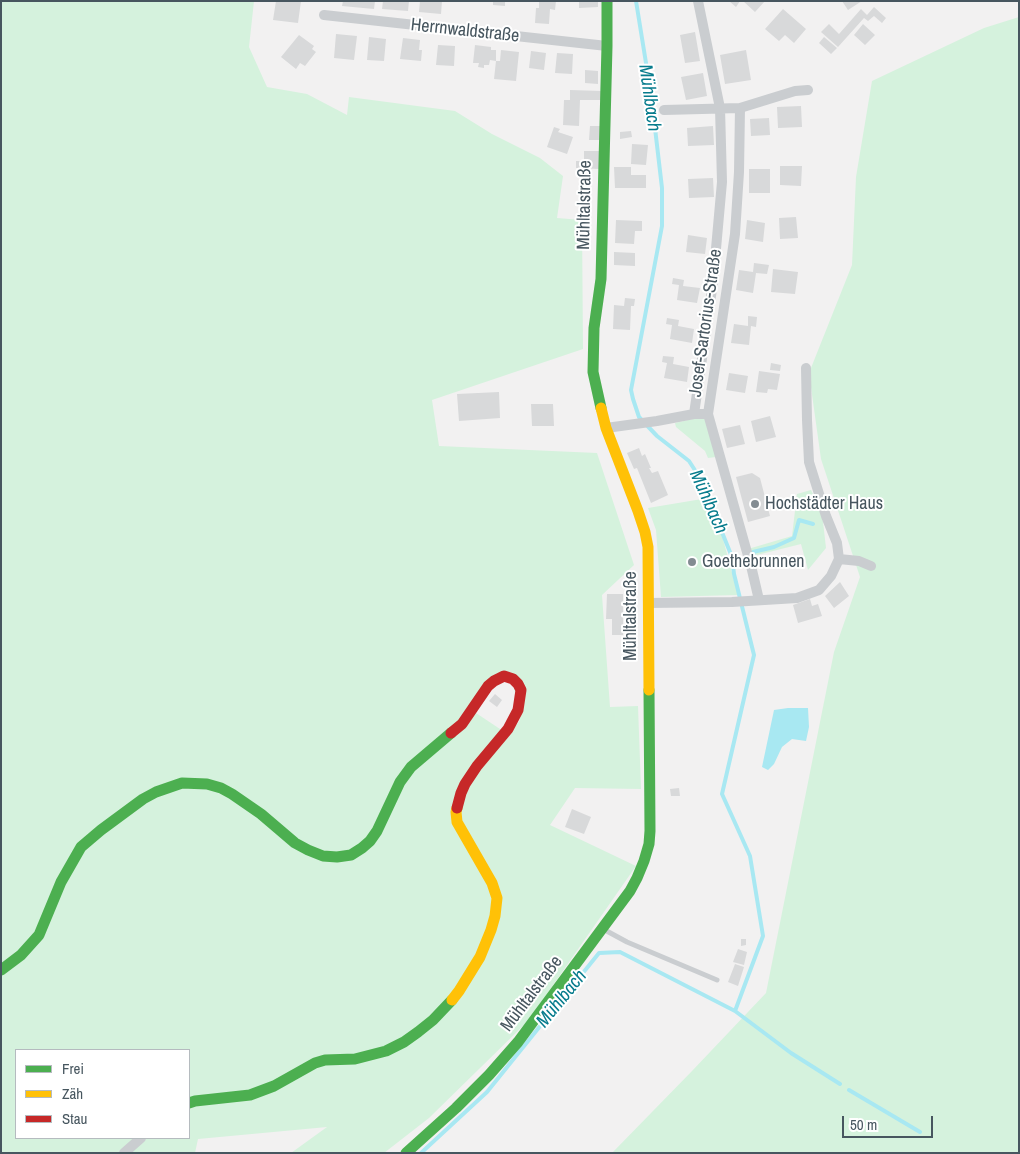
<!DOCTYPE html>
<html>
<head>
<meta charset="utf-8">
<style>
  body { margin:0 }
  #map { position:relative; width:1020px; height:1154px; overflow:hidden; background:#f2f1f1; font-family:"Archivo Narrow",sans-serif }
  canvas { display:block }
  .frame { position:absolute; inset:0; border:2px solid #47565f; pointer-events:none }
  .legend { position:absolute; left:15px; top:1049px; width:175px; height:90px; box-sizing:border-box; background:#fff; border:1px solid #b5bbbf; margin:0; padding:6px 9px; list-style:none; font-size:15px; color:#47565f }
  .legend li { display:flex; align-items:center; gap:10px; height:25px }
  .legend b { width:25px; border:1px solid #b5bbbf }
  .scale { position:absolute; left:842px; top:1116px; width:91px; height:22px; box-sizing:border-box; border:2px solid #47565f; border-top:0; padding-left:6px; font-size:15px; line-height:18px; white-space:nowrap; color:#47565f; -webkit-text-stroke:4px #fff; paint-order:stroke }
</style>
</head>
<body>
<div id="map">
<canvas width="1020" height="1154"></canvas>
<div class="frame"></div>
<ul class="legend">
<li><b style="height:6px;background:#4caf50"></b>Frei</li>
<li><b style="height:6px;background:#ffc107"></b>Zäh</li>
<li><b style="height:6px;background:#c62828"></b>Stau</li>
</ul>
<div class="scale">50 m</div>
</div>
<script>
const g = document.querySelector('canvas').getContext('2d');
g.lineJoin = 'round';
function paint(path, color) {
  g.fillStyle = color;
  g.fill(path, 'evenodd');
}
function shape(rows) {
  const path = new Path2D();
  for (const r of rows) {
    path.moveTo(r[0], r[1]);
    for (let i = 2; i < r.length; i += 2) path.lineTo(r[i], r[i + 1]);
  }
  return path;
}
function trace(path, color, width, dash) {
  g.strokeStyle = color;
  g.lineWidth = width;
  g.lineCap = dash ? 'butt' : 'round';
  g.setLineDash(dash || []);
  g.stroke(path);
}
function label(font, color, halo, rows, align = 'center') {
  g.font = font + ' "Archivo Narrow",sans-serif';
  g.lineWidth = 4;
  g.setLineDash([]);
  g.textBaseline = 'middle';
  g.strokeStyle = halo;
  g.fillStyle = color;
  for (const [text, x, y, turn = 0] of rows) {
    g.save();
    g.translate(x, y);
    g.rotate((+turn || 0) * Math.PI / 180);
    g.textAlign = isNaN(turn) ? turn : align;
    if (halo) g.strokeText(text, 0, 0);
    g.fillText(text, 0, 0);
    g.restore();
  }
}
const green = shape([
  [1,1,254,1,249,47,267,87,307,94,347,115,349,97,455,111,492,134,540,158,563,176,557,218,582,220,583,349,432,400,439,446,597,453,634,565,602,595,610,707,638,706,641,789,575,788,550,825,636,866,528,1021,429,1118,384,1153,291,1153,327,1127,198,1139,195,1153,1,1153],
  [511,672,520,720,509,735,467,707],
  [16,1050,189,1050,189,1138,16,1138],
  [1019,17,1019,1153,612,1153,692,1071,766,993,834,652,860,577,821,459,809,373,852,265,856,177,872,81,984,28],
  [701,417,707,419,716,457,708,458,705,451,676,427,675,423],
  [811,490,822,513,826,548,808,570,801,544,757,555,748,549,792,536,797,494],
  [714,497,723,539,738,595,661,597,656,530,648,508]
]);
const water = shape([
  [788,708,808,708,809,727,806,741,792,739,782,747,774,764,768,770,762,767,774,710]
]);
const stream = shape([
  [754,558,753,552,774,547,794,538,799,520,813,524],
  [735,1011,791,1053,840,1084],
  [849,1090,920,1132],
  [421,1153,487,1092,599,953,620,952,735,1011,763,936,750,856,722,794,754,655,734,574,732,557,700,478,689,461,657,436,639,417,633,399,631,390,662,226,662,188,651,94,636,1]
]);
const building = shape([
  [276,1,301,1,298,23,273,20],
  [343,1,375,1,374,9,342,6],
  [383,1,409,1,408,11,382,9],
  [420,1,442,1,441,14,419,12],
  [493,1,505,1,505,6,493,5],
  [539,1,556,1,555,10,550,9,549,24,535,23,536,8,539,8],
  [579,1,598,1,598,7,579,8],
  [729,1,740,1,736,7],
  [743,1,765,1,755,12],
  [842,1,862,1,848,10],
  [874,7,886,18,882,23,874,16,868,21,864,18,838,47,821,32,829,24,839,34,861,9,867,15],
  [783,9,806,29,794,43,785,35,779,41,765,29],
  [863,24,875,35,865,45,854,35],
  [695,32,700,61,685,63,680,35],
  [336,34,357,36,354,60,334,58],
  [299,35,314,46,312,49,316,52,305,66,300,63,296,69,281,57],
  [369,37,386,39,384,61,367,60],
  [824,37,837,48,831,54,819,43],
  [403,38,420,40,419,50,422,50,421,61,400,59],
  [438,45,455,46,454,66,436,65],
  [475,45,491,47,491,50,496,50,496,61,500,61,501,50,519,52,516,81,494,79,496,61,490,60,489,65,484,65,484,68,478,67,479,63,473,63],
  [746,50,751,80,725,84,720,55],
  [531,51,546,53,544,70,529,68],
  [557,53,573,54,572,74,555,73],
  [585,70,598,71,598,84,585,83],
  [703,73,707,96,686,100,681,77],
  [570,90,602,91,602,100,580,100,579,126,563,125,564,100,570,100],
  [801,106,802,127,778,128,777,107],
  [769,118,770,135,751,136,750,119],
  [590,126,600,126,600,140,589,140],
  [713,126,714,145,688,146,687,128],
  [554,127,560,129,558,132,573,137,567,154,547,147],
  [631,131,632,137,620,139,620,132],
  [632,144,648,145,646,165,631,164],
  [584,151,599,151,599,169,576,168,576,161,584,161],
  [780,166,802,166,801,186,780,185],
  [614,167,631,167,631,175,646,175,646,188,615,188],
  [749,169,770,169,770,193,749,193],
  [713,178,714,197,689,198,688,179],
  [796,217,798,238,780,239,779,218],
  [616,220,642,221,642,231,635,231,634,244,615,243],
  [747,220,765,223,763,242,745,239],
  [688,235,707,238,705,254,686,252],
  [614,252,635,253,635,266,614,265],
  [754,263,769,265,767,274,756,273,753,293,736,290,739,270,753,272],
  [773,269,798,272,795,294,771,292],
  [673,278,684,280,683,286,700,288,697,303,677,300,679,285,672,284],
  [625,298,635,299,634,306,631,306,630,330,613,329,614,305,624,306],
  [748,316,757,317,756,327,751,326,749,345,731,343,734,324,748,326],
  [667,318,679,320,678,326,694,329,692,343,670,339,672,325,666,324],
  [663,356,674,357,673,364,689,367,687,382,664,378,667,363,662,362],
  [771,363,781,365,780,371,770,370],
  [759,371,780,374,777,390,768,389,767,393,756,392],
  [729,373,748,376,745,393,726,390],
  [499,392,500,418,459,421,457,394],
  [531,404,553,404,554,426,532,426],
  [770,416,776,437,756,442,751,421],
  [740,425,745,444,727,448,722,429],
  [639,448,642,456,645,454,651,468,649,468,652,473,658,471,668,495,651,503,637,468,634,469,627,453],
  [752,473,760,478,770,516,748,522,736,477],
  [840,582,849,596,834,608,825,596],
  [607,594,623,594,623,635,612,635,612,619,606,619],
  [810,599,812,606,818,604,822,616,798,623,793,605],
  [495,694,502,700,497,707,489,701],
  [679,788,680,796,671,796,670,789],
  [572,809,591,817,584,834,565,827],
  [741,939,746,939,746,945,741,946],
  [738,949,747,952,744,965,733,962],
  [735,964,744,967,738,986,728,982]
]);
const lane = shape([
  [603,929,627,942,717,980]
]);
const street = shape([
  [324,15,607,46],
  [664,110,740,108,795,91,808,90],
  [806,368,807,420,809,462,826,516,837,543,839,559],
  [694,414,713,282,722,182,720,108,698,1],
  [708,414,735,234,739,172,740,108],
  [606,428,657,421,694,414,708,414,752,570,759,600],
  [648,603,732,602,797,598,819,590,831,576,839,559,859,561,871,566],
  [124,1153,141,1138]
]);
const fast = shape([
  [601,408,593,372,594,328,601,279,607,46,607,1],
  [1,970,21,955,39,935,61,882,81,847,101,830,143,799,156,792,182,783,207,784,221,788,232,794,261,814,295,843,308,850,323,856,337,857,351,855,362,848,370,841,377,831,400,782,411,767,451,733],
  [189,1103,195,1101,250,1095,274,1086,315,1063,325,1060,355,1059,386,1051,404,1042,418,1032,433,1020,452,1000],
  [406,1153,456,1108,489,1075,518,1042,630,891,637,878,644,861,649,844,650,831,649,690]
]);
const slow = shape([
  [601,408,606,428,638,511,645,532,648,547,649,690],
  [452,1000,459,991,480,957,491,930,495,916,497,898,492,883,457,822,456,812,457,808]
]);
const jam = shape([
  [451,733,462,724,488,686,494,681,504,676,513,679,518,684,521,690,518,710,508,729,477,766,465,784,461,793,457,808]
]);
const markers = [
  [755,504,5,"#838c92"],
  [692,562,5,"#838c92"]
];
const streetNames = [
  ["Herrnwaldstraße",465,31,6],
  ["Mühltalstraße",585,205,-89],
  ["Josef-Sartorius-Straße",706,323,-82],
  ["Mühltalstraße",631,616,-90],
  ["Mühltalstraße",532,994,-53]
];
const poiNames = [
  ["Hochstädter Haus",765,504],
  ["Goethebrunnen",702,562]
];
const waterNames = [
  ["Mühlbach",649,98,82],
  ["Mühlbach",708,502,66],
  ["Mühlbach",562,999,-51]
];
paint(green, '#d5f2dd');
paint(water, '#a8e8f2');
trace(stream, '#a8e8f2', 4);
paint(building, '#d8d9da');
trace(lane, '#cacdd0', 5);
trace(street, '#cacdd0', 10);
trace(fast, '#4caf50', 11);
trace(slow, '#ffc107', 11);
trace(jam, '#c62828', 11);
for (const [x, y, r, color] of markers) {
  const dot = new Path2D();
  dot.arc(x, y, r, 0, 2 * Math.PI);
  g.fillStyle = color;
  g.fill(dot);
  trace(dot, '#fff', 2);
}
label('18px', '#47565f', '#fff', streetNames);
label('18px', '#47565f', '#fff', poiNames, 'left');
label('italic 19px', '#077c8d', '#fff', waterNames);
</script>
</body>
</html>
